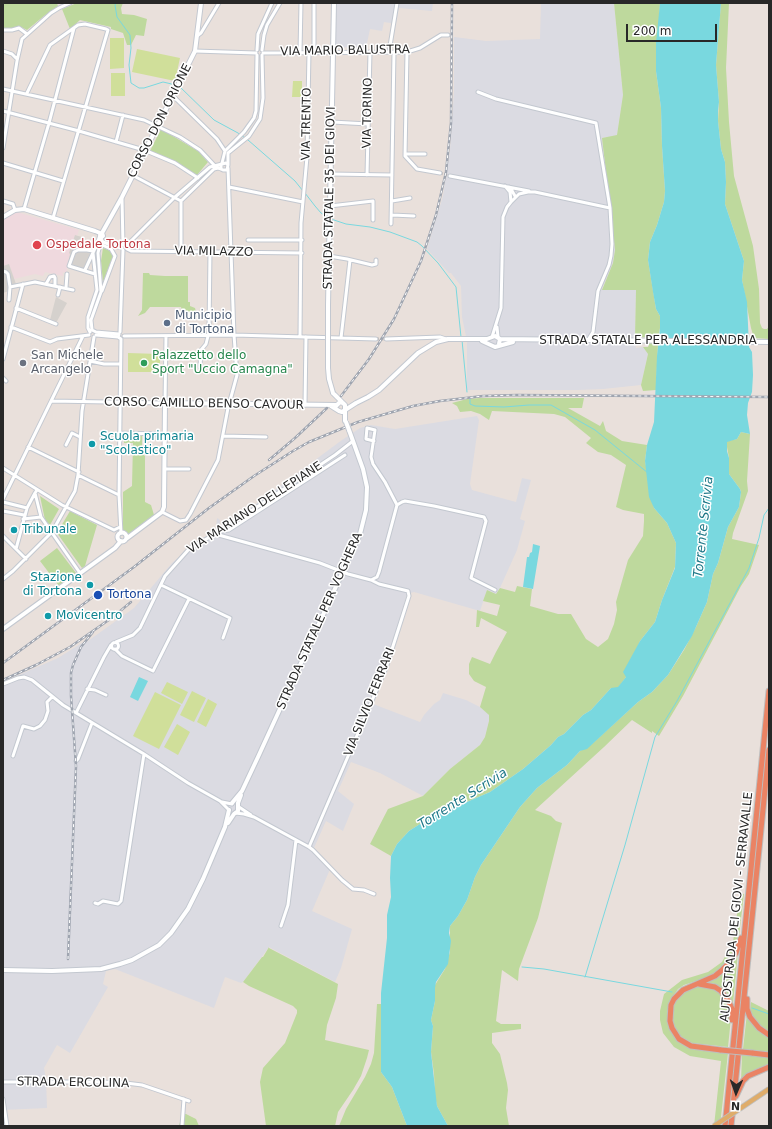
<!DOCTYPE html>
<html>
<head>
<meta charset="utf-8">
<style>
  body { margin:0 }
  #map { position:relative; width:772px; height:1129px; overflow:hidden; background:#e9e0db; font-family:"DejaVu Sans",sans-serif }
  canvas { display:block }
  .frame { position:absolute; inset:0; border:4px solid #282828; pointer-events:none }
  .north { position:absolute; left:716px; top:1073px; width:40px; height:40px; -webkit-text-stroke:3px #fff; paint-order:stroke; rotate:182deg; font-size:11px; font-weight:700; line-height:16px; text-align:center; color:#282828 }
  .north::after { content:''; display:block; margin:auto; width:14px; height:18px; background:#282828; clip-path:polygon(50% 0,100% 100%,50% 72%,0 100%) }
  .scale { position:absolute; left:626px; top:24px; width:91px; height:18px; box-sizing:border-box; border:2px solid #282828; border-top:0; padding-left:5px; font-size:12px; line-height:14px; white-space:nowrap; color:#282828; -webkit-text-stroke:3px #fff; paint-order:stroke }
</style>
</head>
<body>
<div id="map">
<canvas width="772" height="1129"></canvas>
<div class="frame"></div>
<div class="north">N</div>
<div class="scale">200 m</div>
</div>
<script>
const g = document.querySelector('canvas').getContext('2d');
g.lineJoin = 'round';
function paint(path, color) {
  g.fillStyle = color;
  g.fill(path, 'evenodd');
}
function shape(rows) {
  const path = new Path2D();
  for (const r of rows) {
    if (r.length === 3) {
      path.moveTo(r[0] + r[2], r[1]);
      path.arc(r[0], r[1], r[2], 0, 2 * Math.PI);
      continue;
    }
    path.moveTo(r[0], r[1]);
    for (let i = 2; i < r.length; i += 2) path.lineTo(r[i], r[i + 1]);
  }
  return path;
}
function trace(path, color, width, dash) {
  g.strokeStyle = color;
  g.lineWidth = width;
  g.lineCap = dash ? 'butt' : 'round';
  g.setLineDash(dash || []);
  g.stroke(path);
}
function label(font, color, halo, rows, align = 'center') {
  g.font = font + ' "DejaVu Sans",sans-serif';
  g.lineWidth = 3;
  g.setLineDash([]);
  g.textBaseline = 'middle';
  g.strokeStyle = halo;
  g.fillStyle = color;
  for (const [text, x, y, turn = 0] of rows) {
    g.save();
    g.translate(x, y);
    g.rotate((+turn || 0) * Math.PI / 180);
    g.textAlign = isNaN(turn) ? turn : align;
    if (halo) g.strokeText(text, 0, 0);
    g.fillText(text, 0, 0);
    g.restore();
  }
}
const industrial = shape([
  [334,3,433,3,432,11,399,8,396,24,384,22,382,31,370,29,366,48,334,47],
  [541,3,614,3,623,95,617,136,602,138,615,250,613,263,602,289,636,290,635,342,636,348,643,347,648,354,641,385,603,389,578,390,467,390,467,341,462,317,461,286,451,273,449,273,427,249,443,196,450,150,454,93,454,37,486,41,540,39],
  [477,416,479,420,470,484,472,490,516,502,522,478,531,480,520,519,525,521,517,550,500,588,496,594,487,590,480,611,414,592,407,594,386,663,376,678,374,689,368,702,420,722,424,715,434,704,440,700,443,693,466,700,480,707,487,712,489,715,489,721,485,737,480,745,450,769,423,796,380,773,351,762,338,791,354,804,343,831,326,821,314,848,331,867,312,911,352,929,341,968,335,982,269,947,243,982,241,983,225,977,214,1008,115,969,106,971,103,984,108,987,70,1053,57,1045,44,1068,46,1079,47,1108,3,1110,3,682,58,658,82,643,88,641,134,608,172,563,197,541,205,538,213,532,216,528,217,518,220,520,220,530,257,503,342,440,360,428,371,425,395,429]
]);
const medical = shape([
  [17,212,79,230,77,236,75,235,68,263,69,263,68,267,66,273,63,272,63,276,45,272,43,276,35,274,14,279,9,264,3,266,3,220,11,214]
]);
const green = shape([
  [3,3,57,3,58,6,44,16,27,30,19,26,14,28,3,29],
  [77,3,123,3,121,8,122,14,134,15,147,19,144,36,136,35,131,45,127,45,123,33,111,29,111,27,80,20,70,29,62,9],
  [614,3,660,3,656,71,661,108,662,146,665,191,664,202,657,225,650,242,648,260,656,309,660,316,660,328,658,338,635,337,636,290,602,290,613,263,615,250,602,138,617,135,623,95],
  [721,3,729,3,726,68,729,122,734,176,753,246,759,289,760,323,762,328,764,329,767,329,769,326,769,339,754,338,751,328,742,280,744,261,725,204,726,182,725,162,721,149,718,121,719,102,716,65],
  [161,129,198,151,208,162,197,175,175,162,150,151],
  [103,248,111,251,113,256,103,282,101,261],
  [143,273,149,273,150,275,165,276,188,276,188,302,190,302,190,306,195,308,196,312,186,313,189,316,198,316,193,319,188,318,183,314,181,307,150,307,145,313,138,316,142,310],
  [649,343,658,343,656,390,643,391,641,385,648,354,643,347,648,347],
  [480,398,584,398,582,408,568,408,600,426,603,421,606,431,622,441,647,445,645,461,654,508,667,523,676,543,675,567,662,600,655,622,640,641,626,677,618,688,611,688,591,710,583,715,564,734,558,737,551,745,523,769,490,792,453,808,441,811,420,824,409,831,397,844,391,856,370,844,388,809,423,796,450,769,480,745,485,737,489,721,489,715,480,707,486,687,474,681,469,674,469,664,472,657,490,664,496,652,507,632,481,618,479,627,476,627,477,610,497,616,500,605,483,601,487,590,496,594,500,588,515,592,517,586,532,589,530,606,558,614,571,614,586,639,598,647,608,639,614,624,617,610,616,602,628,560,643,536,644,521,644,514,623,510,616,507,626,465,611,455,598,452,586,443,591,438,565,417,554,414,492,411,489,420,480,414,471,411,460,412,457,406,452,403,467,399],
  [741,432,750,434,747,481,748,491,733,533,732,539,759,545,749,574,741,586,683,696,659,736,652,731,652,733,632,720,604,747,535,810,551,816,556,821,562,823,538,918,519,969,518,981,502,970,496,1021,501,1024,521,1024,521,1029,492,1033,492,1043,500,1054,507,1083,508,1090,506,1108,509,1126,448,1126,437,1106,435,1096,434,1074,431,1052,433,1026,431,1020,435,1001,435,985,445,969,450,952,450,926,458,916,467,900,475,877,481,865,520,807,537,788,567,765,580,751,593,743,638,702,652,692,668,675,684,650,696,627,707,602,713,574,718,563,728,527,739,507,741,492,740,489,729,474,729,458,727,447,727,441,737,439],
  [124,435,142,436,142,454,145,456,145,502,151,505,154,515,129,534,123,531,123,492,132,486,133,443,124,443],
  [40,496,59,509,50,525,45,520],
  [70,511,97,525,85,566,82,568,57,533],
  [57,548,76,573,59,586,40,561],
  [740,893,744,894,739,936,734,953,727,964,717,971,708,977,684,985,678,989,670,1001,667,1015,668,1022,671,1032,681,1043,688,1047,695,1049,728,1053,720,1126,714,1126,721,1061,690,1056,674,1047,663,1033,660,1020,660,1011,664,994,682,980,708,972,722,962,733,942],
  [269,947,269,948,338,984,336,998,327,1025,325,1040,369,1050,367,1058,361,1076,353,1090,338,1112,335,1126,266,1126,260,1082,263,1068,285,1043,297,1013,297,1010,293,1006,249,986,243,982,262,957,263,957],
  [738,953,733,1004,727,993,723,990,705,983,718,976,726,970],
  [701,986,709,987,722,994,730,1009,731,1018,728,1047,692,1043,680,1036,676,1030,673,1022,672,1016,674,1004,682,993,694,987],
  [751,1002,769,1011,769,1033,761,1028,753,1018,750,1011],
  [377,1004,381,1004,381,1072,392,1087,407,1126,339,1126,346,1109,365,1077,371,1064,374,1053],
  [747,1013,752,1024,757,1029,769,1037,769,1052,743,1049],
  [742,1055,769,1057,769,1065,754,1071,747,1075,741,1081],
  [182,1114,186,1114,196,1119,199,1126,179,1126]
]);
const pitch = shape([
  [110,38,124,38,124,68,110,69],
  [137,49,180,58,175,81,132,72],
  [111,73,125,73,125,96,111,96],
  [293,81,302,81,302,97,292,97],
  [128,353,160,354,160,372,128,372],
  [167,682,188,692,182,704,161,693],
  [192,691,206,698,194,722,180,715],
  [155,692,181,705,159,749,133,736],
  [208,699,217,704,206,727,197,722],
  [177,724,190,732,178,755,164,747]
]);
const plaza = shape([
  [75,235,85,238,84,244,93,248,83,271,68,267,69,264,68,263,70,254,69,253],
  [9,264,16,284,9,287,9,291,3,293,3,272,5,272,3,266],
  [56,297,67,303,56,323,50,320]
]);
const water = shape([
  [660,3,721,3,716,65,719,102,718,111,718,121,721,149,725,162,726,182,725,204,744,261,742,280,747,302,749,347,752,352,753,375,752,392,748,403,747,415,750,434,741,432,737,439,727,442,727,451,729,458,729,474,740,489,741,492,739,507,728,527,718,563,713,574,707,602,692,636,668,675,652,692,638,702,587,749,580,751,567,765,537,788,520,807,481,865,475,877,467,900,458,916,450,926,449,933,451,941,448,964,436,982,435,988,435,1001,431,1020,433,1026,431,1052,437,1106,448,1126,407,1126,392,1087,381,1072,381,993,387,938,387,915,391,897,390,878,391,856,397,844,409,831,420,824,442,811,453,808,490,792,523,769,551,745,558,737,564,734,583,715,591,710,611,688,618,687,626,677,623,672,640,641,655,622,662,600,675,568,676,543,667,523,654,508,649,497,645,461,647,445,654,422,657,356,660,328,660,316,656,309,653,292,648,260,650,242,657,225,664,202,665,191,662,146,661,108,656,71,656,43],
  [533,544,540,546,533,589,523,587,527,557,529,557,530,553,532,552],
  [139,677,148,681,138,701,130,697]
]);
const stream = shape([
  [116,3,115,5,117,17,130,35,131,48,129,65,131,83,139,88,144,88,163,82,176,85],
  [179,86,214,120,238,133,248,140,295,181,303,191],
  [305,193,315,206,321,213,329,218],
  [331,219,346,224,370,227,390,232,417,242,422,246,438,263,456,287,461,337],
  [462,340,467,392],
  [470,399,470,404,475,406,504,407,529,405,551,405,595,430,648,473],
  [522,967,544,969,672,992],
  [585,977,625,845,655,737,677,701,749,568,759,538,764,515,769,508],
  [752,1008,769,1014]
]);
const streetTunnel = shape([
  [440,173,450,176],
  [376,339,386,339]
]);
const street = shape([
  [3,30,12,30,19,28,27,34],
  [197,36,201,33,219,3],
  [257,50,258,34,272,3],
  [262,50,264,35,267,25,280,3],
  [3,51,12,54,17,59],
  [195,51,256,53],
  [300,52,301,3],
  [314,52,314,3],
  [389,52,397,3],
  [407,52,405,156,417,169,440,173],
  [263,53,407,52,420,48,441,35,448,35],
  [3,89,144,120,180,137,200,150,215,166],
  [478,92,496,99,596,123,610,208,612,244,611,256,609,265,598,291,593,332,588,340],
  [27,93,50,45,78,25,85,24,106,29,108,30,53,218],
  [173,96,217,139,225,151],
  [3,111,79,131,144,150,175,163,198,178],
  [332,122,368,124],
  [116,142,123,115],
  [3,148,17,61,22,39,51,13,59,8,70,3],
  [405,154,425,154],
  [3,163,63,181],
  [222,163,225,151,244,132,254,118,256,111,257,55],
  [228,165,228,153,249,136,260,119,263,98,262,55],
  [331,174,392,175],
  [132,175,181,201,181,251],
  [367,175,370,52],
  [450,176,529,191],
  [505,186,510,192,511,202],
  [229,187,303,202],
  [509,187,511,189,515,196],
  [122,199,123,245],
  [3,201,13,204,15,210],
  [181,201,214,169,218,168,221,169],
  [392,201,410,198],
  [330,206,373,201,373,220],
  [24,209,49,123,74,28],
  [392,215,414,216],
  [391,224,394,52],
  [101,239,103,242,111,245,122,248],
  [248,240,302,240],
  [100,244,111,249,115,256,102,291],
  [126,246,175,197,210,167,226,163,228,165,227,170,223,170,221,169,221,164],
  [127,249,131,251,302,253],
  [93,251,87,250,78,250,74,252,69,266,95,274],
  [329,256,347,259,372,265,376,264,376,260],
  [85,270,97,244,100,235],
  [3,271,6,272,8,274,10,287,9,300],
  [46,284,50,277,54,276,55,278,55,286],
  [10,287,35,282,73,290],
  [66,288,67,274],
  [58,295,60,287],
  [16,308,56,324],
  [11,327,50,342,57,339,89,335],
  [497,327,498,337],
  [92,330,91,320,101,292,98,253,102,236],
  [92,330,96,332,119,334],
  [90,332,88,328,88,317,97,290,93,253],
  [120,332,123,250],
  [119,334,118,337,121,339,119,495,121,533],
  [96,335,118,337],
  [124,336,234,335,376,339],
  [300,337,301,223,307,157,309,52],
  [492,337,501,308,503,217,507,207,511,202,519,194,528,192,535,192,610,208],
  [341,338,350,260],
  [386,339,440,337,446,339],
  [3,359,23,284],
  [90,361,104,364,120,364],
  [200,367,201,350,206,344,209,332,210,251],
  [3,378,6,381],
  [51,401,165,403,166,336],
  [305,405,306,337],
  [119,433,165,434],
  [223,436,266,437],
  [374,441,366,439,367,428,375,430,371,457,373,464,385,482,397,505],
  [66,445,72,433,80,437],
  [28,447,79,472],
  [3,468,62,505,114,530,120,527],
  [165,469,189,469],
  [78,475,119,495],
  [37,490,35,493,41,517,80,573],
  [3,499,83,336],
  [3,502,27,508],
  [3,511,24,515],
  [162,512,180,521,186,520,190,514,218,460,228,408,237,375,234,335,228,168],
  [23,519,41,517],
  [222,531,229,530,345,455],
  [215,534,320,563,348,574,371,580,377,577,379,572,397,505,402,502,405,501,434,506,484,517,486,521,471,578,495,590],
  [3,536,26,559],
  [16,549,27,508,35,493],
  [3,579,13,571,52,532,75,491,78,475,82,411,94,337],
  [161,585,230,618,223,638],
  [116,642,133,635,140,628,165,576,190,548,221,531,335,455,353,441],
  [115,646,3.5],
  [115,649,122,656,153,671,189,599],
  [3,684,18,678,24,677,32,680,63,705,144,754,188,783,220,801,229,810],
  [87,689,95,690,106,695],
  [76,713,104,657,111,645],
  [13,756,23,726,34,729,40,726,45,720,48,711,47,702,52,697],
  [76,761,78,759,92,723],
  [222,802,232,804],
  [239,807,251,815],
  [235,813,244,814,254,817,309,847,313,850,342,880,353,889,364,890,374,894],
  [309,847,386,668,409,596,408,591,379,584,371,580],
  [95,903,98,904,103,901,118,904,121,901,144,754],
  [281,926,288,905,296,840],
  [3,1082,100,1082,126,1083,142,1085,189,1101],
  [3,1099,7,1126],
  [182,1126,184,1099]
]);
const secondary = shape([
  [3,217,15,210,24,209,95,231,100,233],
  [102,233,103,236,101,237,100,234,102,233,122,197,195,51,201,3],
  [328,305,334,3],
  [500,339,769,342],
  [482,341,495,347,513,342],
  [333,393,342,402],
  [331,406,339,411,342,412,356,403,368,397,379,390,418,353,436,342,448,339,487,339,495,336,500,339,499,344],
  [336,406,340,402,343,403,345,405,345,421],
  [122,537,4.5],
  [126,539,162,512,164,507,165,403,337,405],
  [3,629,115,548,121,541],
  [232,803,242,791,258,757,360,534,366,510,367,487,363,469,349,430],
  [228,823,234,814,238,811,238,803,241,795],
  [3,970,52,971,101,969,120,964,132,960,159,945,171,933,188,909,203,879,225,827,229,810]
]);
const highway = shape([
  [699,984,715,987,721,991,729,1002,732,1009,732,1020],
  [747,999,747,1009,750,1017,759,1028,769,1035],
  [721,1050,691,1046,679,1039,672,1028,670,1021,671,1005,674,999,683,990,715,976,721,971,727,965,736,953,741,938],
  [752,1053,769,1055],
  [736,1096,743,1081,748,1076,769,1067],
  [725,1126,769,691],
  [731,1126,769,750]
]);
const rail = shape([
  [341,396,369,359,394,319,421,261,436,215,446,172,451,123,452,3],
  [269,460,295,438,327,408],
  [3,663,134,567,209,508,254,476,293,451,309,442,358,422,413,406,440,401,483,396,517,395,769,397],
  [3,680,36,665,70,647,113,617,131,602],
  [68,959,76,766,71,696,71,673,73,665,81,647,93,632]
]);
const secondaryBridge = shape([
  [328,305,328,368,329,379,333,393],
  [346,422,349,430]
]);
const primaryBridge = shape([
  [714,1126,769,1089]
]);
const highwayBridge = shape([
  [721,1050,752,1053]
]);
const markers = [
  [37,245,5,"#e0444e"],
  [167,323,4,"#5c6f8a"],
  [23,363,4,"#6b7280"],
  [144,363,4,"#2e9e5b"],
  [92,444,4,"#0f9aa8"],
  [14,530,4,"#0f9aa8"],
  [90,585,4,"#0f9aa8"],
  [98,595,5,"#1a4fb4"],
  [48,616,4,"#0f9aa8"]
];
const streetNames = [
  ["VIA MARIO BALUSTRA",345,51,-1],
  ["VIA TORINO",368,113,-89],
  ["CORSO DON ORIONE",160,121,-63],
  ["VIA TRENTO",307,124,-89],
  ["STRADA STATALE 35 DEI GIOVI",330,198,-89],
  ["VIA MILAZZO",214,252,1],
  ["STRADA STATALE PER ALESSANDRIA",648,341],
  ["CORSO CAMILLO BENSO CAVOUR",204,404,1],
  ["VIA MARIANO DELLEPIANE",255,508,-33],
  ["STRADA STATALE PER VOGHERA",320,621,-66],
  ["VIA SILVIO FERRARI",370,702,-68],
  ["AUTOSTRADA DEI GIOVI - SERRAVALLE",737,907,-84],
  ["STRADA ERCOLINA",73,1083,1]
];
const healthNames = [
  ["Ospedale Tortona",46,245]
];
const serviceNames = [
  ["Municipio",175,316],
  ["di Tortona",175,330]
];
const worshipNames = [
  ["San Michele",31,356],
  ["Arcangelo",31,370]
];
const leisureNames = [
  ["Palazzetto dello",152,356],
  ["Sport \"Uccio Camagna\"",152,370]
];
const cultureNames = [
  ["Scuola primaria",100,437],
  ["\"Scolastico\"",100,451],
  ["Tribunale",22,530],
  ["Stazione",82,578,"right"],
  ["di Tortona",82,592,"right"],
  ["Movicentro",56,616]
];
const transitNames = [
  ["Tortona",107,595]
];
const waterNames = [
  ["Torrente Scrivia",704,527,-84],
  ["Torrente Scrivia",463,799,-32]
];
paint(industrial, '#dbdbe2');
paint(medical, '#efd9de');
paint(green, '#bed99d');
paint(pitch, '#d0df9a');
paint(plaza, '#d5d1cd');
paint(water, '#79d8df');
trace(stream, '#79d8df', 1);
trace(streetTunnel, '#c2bbb7', 3, [3, 1.5]);
trace(street, '#c3c8d0', 5);
trace(secondary, '#c3c8d0', 6);
trace(highway, '#bebebe', 7);
trace(street, '#fff', 3);
trace(secondary, '#fff', 4);
trace(highway, '#ea8364', 5);
trace(rail, '#9fa5b0', 2.5);
trace(rail, '#fff', 1, [3]);
trace(secondaryBridge, '#c3c8d0', 6, []);
trace(primaryBridge, '#bebebe', 6, []);
trace(highwayBridge, '#bebebe', 7, []);
trace(secondaryBridge, '#fff', 4);
trace(primaryBridge, '#dfac6a', 4.5);
trace(highwayBridge, '#ea8364', 5);
for (const [x, y, r, color] of markers) {
  const dot = new Path2D();
  dot.arc(x, y, r, 0, 2 * Math.PI);
  g.fillStyle = color;
  g.fill(dot);
  trace(dot, '#fff', 1.5);
}
label('12px', '#282828', '#fff', streetNames);
label('12px', '#be3a42', '#fff', healthNames, 'left');
label('12px', '#4e5e75', '#fff', serviceNames, 'left');
label('12px', '#5b616d', '#fff', worshipNames, 'left');
label('12px', '#27864d', '#fff', leisureNames, 'left');
label('12px', '#0d838f', '#fff', cultureNames, 'left');
label('12px', '#164399', '#fff', transitNames, 'left');
label('italic 13px', '#1d7787', '#fff', waterNames);
</script>
</body>
</html>
